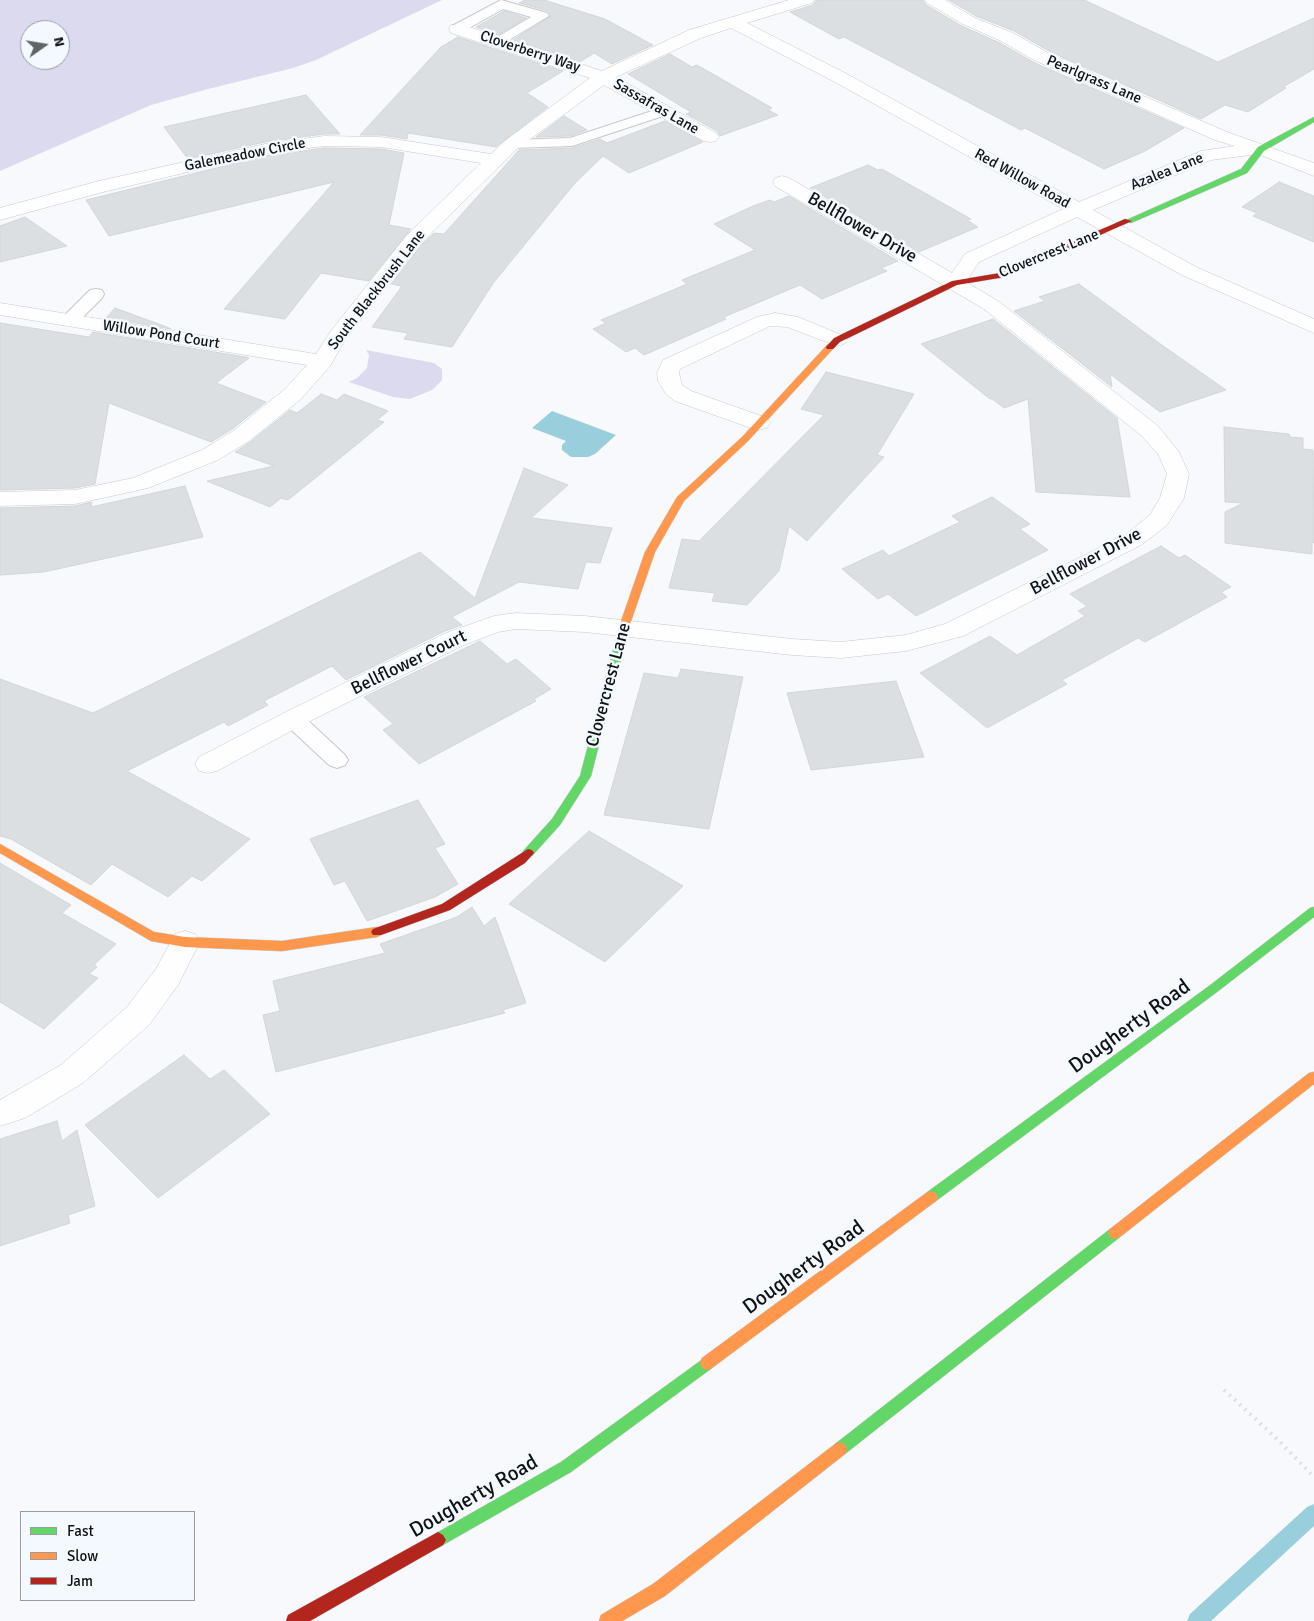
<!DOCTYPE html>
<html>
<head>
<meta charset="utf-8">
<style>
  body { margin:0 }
  #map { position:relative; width:1314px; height:1621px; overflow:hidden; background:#f7f9fc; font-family:Signika,sans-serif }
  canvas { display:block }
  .legend { position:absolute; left:20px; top:1511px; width:175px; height:90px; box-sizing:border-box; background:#f4f9ff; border:1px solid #999da2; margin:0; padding:6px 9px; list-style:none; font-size:15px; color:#101316 }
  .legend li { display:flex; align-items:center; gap:10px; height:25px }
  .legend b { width:25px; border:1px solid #999da2 }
  .north { position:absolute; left:20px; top:20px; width:50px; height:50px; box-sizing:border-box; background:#f4f9ff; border:1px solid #999da2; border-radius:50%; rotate:77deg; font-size:14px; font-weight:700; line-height:20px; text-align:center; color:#101316 }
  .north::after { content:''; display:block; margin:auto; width:18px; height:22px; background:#616466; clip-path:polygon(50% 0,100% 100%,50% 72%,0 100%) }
</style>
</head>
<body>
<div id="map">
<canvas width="1314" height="1621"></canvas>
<ul class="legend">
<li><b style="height:6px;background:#63d668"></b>Fast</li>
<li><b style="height:6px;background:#ff974d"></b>Slow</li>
<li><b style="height:6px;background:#b3261e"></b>Jam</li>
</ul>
<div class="north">N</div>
</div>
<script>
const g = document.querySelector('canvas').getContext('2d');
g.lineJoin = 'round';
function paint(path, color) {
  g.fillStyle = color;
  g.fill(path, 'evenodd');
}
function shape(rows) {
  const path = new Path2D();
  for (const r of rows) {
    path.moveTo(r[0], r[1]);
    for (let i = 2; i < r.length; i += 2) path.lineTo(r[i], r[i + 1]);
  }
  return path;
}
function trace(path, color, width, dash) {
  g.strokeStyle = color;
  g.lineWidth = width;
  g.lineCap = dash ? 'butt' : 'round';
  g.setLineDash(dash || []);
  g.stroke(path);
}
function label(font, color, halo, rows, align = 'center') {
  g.font = font + ' Signika,sans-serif';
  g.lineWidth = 5;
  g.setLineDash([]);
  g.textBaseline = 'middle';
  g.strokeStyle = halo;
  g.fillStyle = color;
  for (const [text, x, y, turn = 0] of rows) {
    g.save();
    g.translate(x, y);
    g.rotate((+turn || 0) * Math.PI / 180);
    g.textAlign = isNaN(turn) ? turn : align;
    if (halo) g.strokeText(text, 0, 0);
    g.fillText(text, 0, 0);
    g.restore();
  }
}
const green = shape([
  [0,0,442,0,316,60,293,68,208,89,151,105,0,171],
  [30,30,60,30,60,60,30,60],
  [366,350,434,363,442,369,442,380,432,390,410,399,393,397,349,382,357,378,367,368,369,355]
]);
const water = shape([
  [552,411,616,435,595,454,588,457,571,457,562,450,562,445,566,441,532,428]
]);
const stream = shape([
  [1314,1504,1314,1526,1211,1621,1187,1621,1190,1614,1307,1507,1314,1504]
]);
const building = shape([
  [525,0,544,0,605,19,653,45,612,64,594,53,580,62,513,40,551,16,548,11,519,3,525,0],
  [816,0,923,0,926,5,962,26,1000,43,1035,63,1184,128,1145,151,1104,169,1025,128,1021,130,844,37,839,39,790,12,813,5,816,0],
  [949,0,1084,0,1218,62,1314,18,1314,69,1283,87,1286,88,1248,112,1225,105,1201,119,1049,51,1014,31,976,16,949,0],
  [504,11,526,18,498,35,476,27,504,11],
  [458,37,563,71,527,93,548,107,496,147,408,133,407,139,381,135,360,135,441,47,458,37],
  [670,54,692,67,697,65,772,108,768,110,778,115,720,136,717,131,686,114,691,112,628,74,670,54],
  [306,95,340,134,324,134,265,142,188,159,164,127,306,95],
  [564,116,587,130,570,136,536,137,564,116],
  [665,121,703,142,629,173,603,156,575,183,494,282,452,347,404,339,408,333,372,327,402,286,391,284,422,244,434,233,444,234,519,150,572,148,600,139,607,143,665,121],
  [324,148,381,149,404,153,389,225,411,229,369,281,321,273,285,319,224,309,334,182,109,236,86,200,265,156,324,148],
  [868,165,878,170,882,169,971,219,967,220,978,227,919,252,810,188,868,165],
  [1279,182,1314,196,1314,242,1253,216,1257,213,1242,207,1279,182],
  [789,196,898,261,881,268,887,271,822,299,800,285,724,317,726,319,644,355,635,348,626,352,593,329,606,323,601,320,687,284,682,280,755,250,714,224,753,206,770,200,774,202,789,196],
  [25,217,67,246,0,262,0,226,25,217],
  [1079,284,1159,343,1226,390,1160,412,1110,374,1112,387,1014,311,1045,301,1039,297,1079,284],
  [115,308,167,327,171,329,106,318,115,308],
  [993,319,1117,418,1130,497,1036,492,1028,399,1004,408,992,399,990,399,921,344,993,319],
  [0,323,89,337,93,332,245,357,249,358,216,383,266,402,232,429,211,442,109,403,95,484,75,488,0,490,0,323],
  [826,372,914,394,877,455,884,457,807,541,789,526,779,571,747,605,712,601,715,593,669,588,682,539,699,541,824,415,801,409,826,372],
  [321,394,337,400,344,394,388,411,377,420,384,422,350,450,288,500,281,498,270,507,207,481,274,466,235,452,250,442,290,410,297,413,321,394],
  [1224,427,1289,434,1290,437,1303,438,1303,449,1313,450,1314,543,1312,542,1312,554,1225,543,1225,512,1243,503,1225,502,1224,427],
  [524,468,568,485,531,518,612,528,600,563,586,562,578,589,519,582,452,617,462,625,445,631,346,680,332,666,264,701,268,705,228,726,224,722,127,771,250,839,202,881,192,876,168,897,112,864,91,885,11,839,0,836,0,679,93,713,420,552,475,598,524,468],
  [185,486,203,537,44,572,0,575,0,508,75,506,92,502,91,507,185,486],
  [992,497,1030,524,1020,529,1048,550,916,616,888,594,878,599,842,569,883,550,889,556,960,522,952,516,992,497],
  [1161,546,1179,558,1185,555,1231,587,1221,592,1227,597,1145,642,1138,638,1062,680,1067,684,987,728,920,673,990,636,1017,655,1085,616,1078,611,1087,606,1070,594,1161,546],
  [480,641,507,664,516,659,551,689,534,699,536,701,419,764,383,730,393,724,364,697,480,641],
  [681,669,743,677,709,829,604,815,644,673,678,678,681,669],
  [896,681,924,757,811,770,787,693,896,681],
  [418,800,445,844,435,848,458,884,435,897,367,921,345,881,334,885,310,839,418,800],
  [589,831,683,886,605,962,509,904,589,831],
  [0,863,71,905,62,913,116,944,94,965,97,967,89,974,98,978,44,1029,0,1002,0,863],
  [472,907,484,926,495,917,526,1003,503,1010,505,1013,276,1072,263,1015,280,1011,273,981,385,953,380,944,457,917,472,907],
  [184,1055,210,1079,224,1070,270,1114,158,1198,85,1125,184,1055],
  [57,1121,62,1141,77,1130,95,1206,68,1215,70,1223,0,1246,0,1139,57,1121]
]);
const pathFar1 = shape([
  [0,13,42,0]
]);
const path = shape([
  [1224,1390,1275,1437,1314,1477]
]);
const lane = shape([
  [501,0,547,13,549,16,499,46,492,42,494,39,531,17,503,9,462,32,457,33,450,29,452,26,501,0],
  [664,107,669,108,671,111,669,114,572,146,512,148,507,147,505,144,507,141,512,140,570,138,664,107],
  [96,289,102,290,104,294,102,298,76,324,64,324,62,320,64,316,90,290,96,289],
  [293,712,301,714,345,755,348,760,345,765,337,768,329,765,285,724,282,719,285,714,293,712]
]);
const street = shape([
  [789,0,814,0,812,3,747,23,847,74,1079,202,1201,151,1235,146,1215,140,1036,61,1001,41,963,24,927,3,925,0,945,0,975,18,1013,33,1048,53,1080,66,1104,79,1227,132,1314,163,1314,176,1258,154,1211,160,1093,210,1196,267,1314,319,1314,333,1182,275,1077,217,979,262,966,282,998,301,1158,426,1179,452,1189,474,1184,498,1167,525,1141,545,963,636,906,651,841,658,792,655,585,632,516,629,498,632,464,645,302,725,217,771,208,773,199,771,195,764,199,757,284,713,446,633,494,616,516,613,585,616,792,639,841,642,906,635,945,624,1125,535,1150,515,1160,498,1167,474,1158,454,1142,436,984,309,775,186,773,182,775,178,782,176,789,178,952,273,965,254,1063,209,835,82,731,28,701,38,616,77,716,133,719,137,716,141,710,142,704,141,604,85,518,148,421,243,347,337,330,366,301,399,249,441,218,460,148,488,75,504,0,506,0,492,75,490,133,478,202,450,233,431,285,389,307,365,0,315,0,303,316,354,331,331,407,235,481,163,381,147,324,146,265,154,103,192,0,220,0,208,99,181,265,144,324,136,381,137,491,154,506,140,590,78,451,33,449,29,451,25,463,25,602,71,689,30,789,0],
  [775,313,798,317,844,336,847,340,844,344,837,346,787,327,770,326,680,369,679,373,682,385,691,391,767,418,770,423,767,428,759,430,751,428,675,401,666,394,658,381,657,373,663,360,757,317,775,313],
  [185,931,195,934,200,942,178,985,149,1025,83,1083,25,1118,0,1126,0,1100,61,1065,127,1007,156,969,175,934,185,931]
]);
const fast = shape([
  [1314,117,1314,122,1264,151,1247,173,1131,223,1124,221,1241,169,1258,147,1314,117],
  [624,624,629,627,591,776,560,825,532,856,524,856,522,853,524,850,552,819,580,776,619,627,624,624],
  [1314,907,1314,917,1217,992,936,1201,931,1203,926,1201,924,1197,926,1193,1209,986,1310,908,1314,907],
  [1115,1227,1120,1229,1122,1233,1120,1237,845,1454,840,1456,835,1454,833,1449,835,1444,1110,1229,1115,1227],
  [707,1356,712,1358,714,1363,712,1368,571,1472,443,1545,438,1548,433,1545,430,1540,433,1535,561,1462,707,1356]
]);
const slow = shape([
  [830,344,833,345,833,349,748,441,684,501,655,552,629,627,628,629,620,629,619,627,645,552,677,497,742,437,827,345,830,344],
  [0,844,154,932,185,937,282,941,377,927,381,929,383,932,381,935,377,937,282,951,185,947,151,941,0,853,0,844],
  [1314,1072,1314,1084,1120,1237,1115,1239,1110,1237,1108,1233,1110,1229,1309,1073,1314,1072],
  [931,1191,936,1193,938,1197,936,1201,712,1368,707,1370,702,1368,700,1363,702,1358,926,1193,931,1191],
  [840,1442,845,1444,847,1449,845,1454,665,1596,622,1621,599,1621,601,1615,653,1584,835,1444,840,1442]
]);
const jam = shape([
  [1125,219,1132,221,1005,277,957,285,840,342,833,349,827,349,826,347,834,338,952,281,1000,273,1125,219],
  [528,849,532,850,534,853,525,863,450,910,381,935,373,935,371,932,373,929,442,904,528,849],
  [438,1532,443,1535,446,1540,443,1545,310,1621,286,1621,288,1615,438,1532]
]);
const farStreetnames = [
  ["Cloverberry Way",530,52,18],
  ["Pearlgrass Lane",1094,80,23],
  ["Sassafras Lane",656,107,30],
  ["Galemeadow Circle",245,155,-11],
  ["Azalea Lane",1167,172,-22],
  ["Red Willow Road",1022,179,29],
  ["Clovercrest Lane",1049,254,-22],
  ["South Blackbrush Lane",377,290,-52],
  ["Willow Pond Court",161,335,9]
];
const streetNames = [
  ["Bellflower Drive",862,228,30],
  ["Bellflower Drive",1086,562,-28],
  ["Bellflower Court",409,663,-26],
  ["Clovercrest Lane",609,685,-75]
];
const nearStreetnames = [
  ["Dougherty Road",1130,1027,-36],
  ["Dougherty Road",804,1268,-36],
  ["Dougherty Road",474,1497,-30]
];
paint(green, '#dcdaef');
paint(water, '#99cfdc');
paint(stream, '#99cfdc');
paint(building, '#dcdfe2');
trace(building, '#d3d6d9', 1);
trace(lane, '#c6c8ca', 2);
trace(street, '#c6c8ca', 1);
trace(fast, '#c6c8ca', 1);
trace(slow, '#c6c8ca', 1);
trace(jam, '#c6c8ca', 1);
trace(pathFar1, '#dddedf', 2, [0.5, 2.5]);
trace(path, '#dddedf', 4, [2, 5]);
paint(lane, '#fefeff');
paint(street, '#fefeff');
paint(fast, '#63d668');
paint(slow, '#ff974d');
paint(jam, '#b3261e');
label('15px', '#101316', '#f4f9ff', farStreetnames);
label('18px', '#101316', '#f4f9ff', streetNames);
label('21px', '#101316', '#f4f9ff', nearStreetnames);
</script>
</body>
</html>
